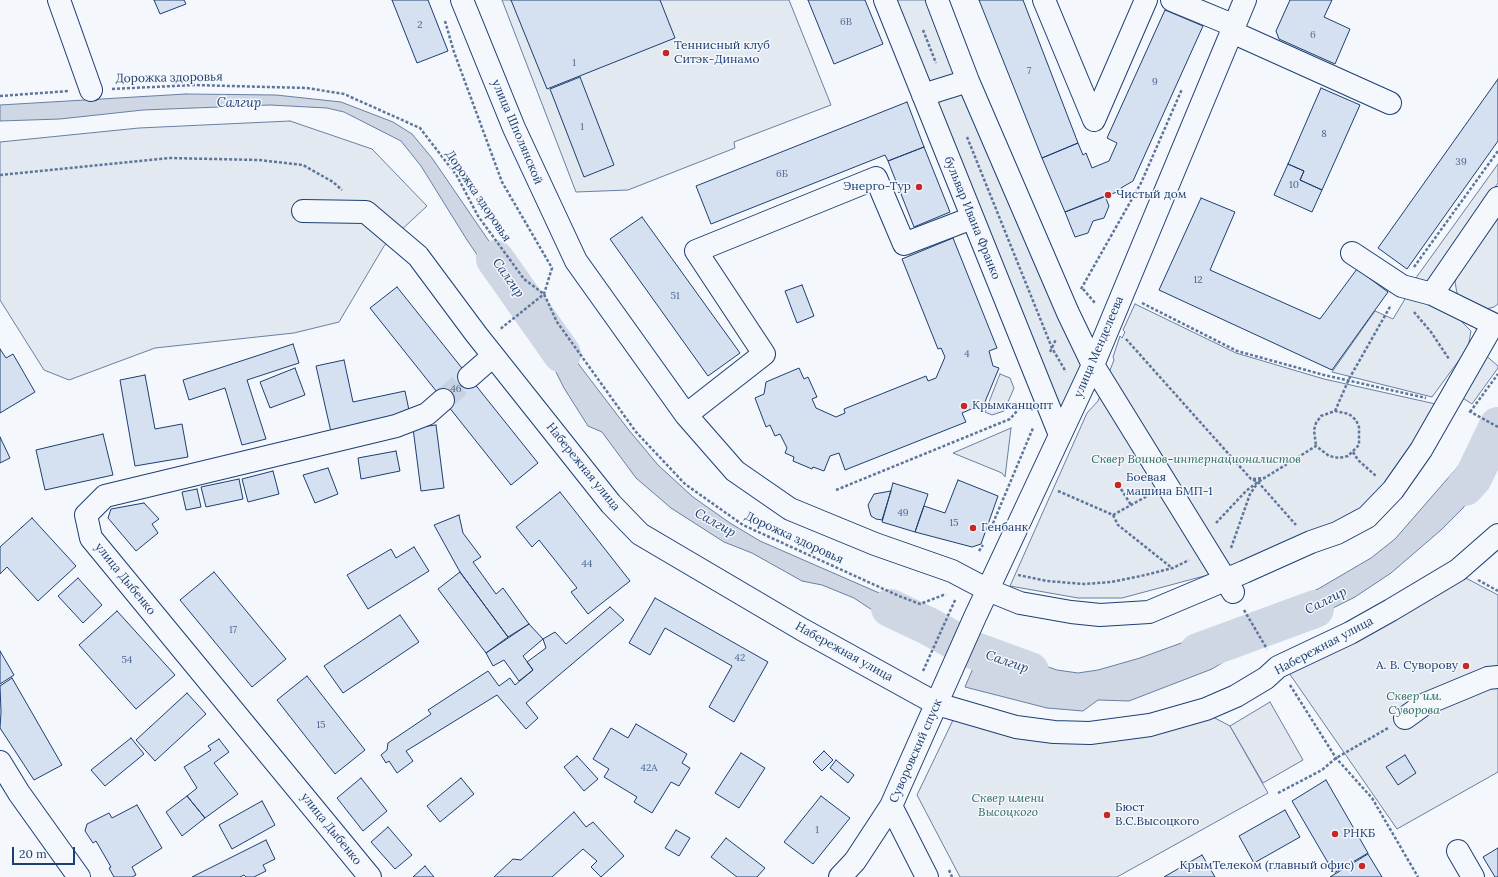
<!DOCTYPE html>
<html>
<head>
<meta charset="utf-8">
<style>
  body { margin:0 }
  #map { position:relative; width:1498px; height:877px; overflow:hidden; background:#f4f7fb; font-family:Lora,serif }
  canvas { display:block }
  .scale { position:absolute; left:12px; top:847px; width:63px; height:18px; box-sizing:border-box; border:2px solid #1d3f73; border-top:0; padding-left:5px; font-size:12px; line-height:14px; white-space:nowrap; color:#1d3f73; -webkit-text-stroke:3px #f4f7fb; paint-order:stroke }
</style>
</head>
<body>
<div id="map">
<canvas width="1498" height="877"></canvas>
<div class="scale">20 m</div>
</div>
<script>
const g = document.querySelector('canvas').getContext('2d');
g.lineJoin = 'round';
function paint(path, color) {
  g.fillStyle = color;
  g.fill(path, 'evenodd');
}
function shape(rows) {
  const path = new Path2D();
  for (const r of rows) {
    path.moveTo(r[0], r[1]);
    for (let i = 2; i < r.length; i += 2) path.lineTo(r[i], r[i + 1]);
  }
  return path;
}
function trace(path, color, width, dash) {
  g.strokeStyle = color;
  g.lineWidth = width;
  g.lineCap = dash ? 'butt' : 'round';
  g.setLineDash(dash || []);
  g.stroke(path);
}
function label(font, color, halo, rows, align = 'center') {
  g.font = font + ' Lora,serif';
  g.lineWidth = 3;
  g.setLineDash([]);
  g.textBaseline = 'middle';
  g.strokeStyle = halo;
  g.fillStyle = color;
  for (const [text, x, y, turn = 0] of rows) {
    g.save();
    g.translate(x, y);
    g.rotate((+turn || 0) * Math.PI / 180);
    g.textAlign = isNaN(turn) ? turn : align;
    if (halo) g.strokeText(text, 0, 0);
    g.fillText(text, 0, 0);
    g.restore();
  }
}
const green = shape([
  [502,0,789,0,831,105,734,142,735,148,628,190,576,192,502,0],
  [894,0,927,0,959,80,929,89,894,0],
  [961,87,1083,365,1060,413,932,95,961,87],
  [290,121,372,149,427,206,384,246,339,322,294,333,155,348,69,380,44,370,0,300,0,142,139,128,290,121],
  [1498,164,1498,183,1431,277,1425,284,1413,282,1498,164],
  [1498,213,1498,304,1494,307,1486,309,1465,301,1457,293,1455,282,1461,265,1498,213],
  [1408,294,1460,320,1471,331,1468,348,1432,397,1332,372,1375,311,1393,319,1408,294],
  [1135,304,1236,353,1324,379,1440,405,1377,497,1344,521,1245,565,1122,598,1078,598,1010,586,1087,413,1098,401,1114,360,1113,357,1120,336,1122,338,1125,332,1123,330,1135,304],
  [1483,353,1498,366,1498,368,1472,404,1455,393,1483,353],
  [1000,374,1010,378,1014,388,1004,411,992,415,985,412,1000,374],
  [1011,428,1005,477,1002,473,953,453,1011,428],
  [1462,576,1498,595,1498,772,1397,829,1289,673,1462,576],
  [1213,717,1230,726,1268,793,1117,877,960,877,917,795,954,718,1010,733,1213,717]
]);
const parking = shape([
  [1270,702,1303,760,1263,783,1230,726,1270,702]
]);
const water = shape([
  [186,94,276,95,341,102,393,122,412,134,432,158,528,298,515,310,467,240,421,166,401,141,344,112,327,108,270,105,143,110,60,119,0,121,0,105,186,94],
  [539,306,580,366,628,429,658,465,693,497,730,523,760,541,941,620,929,647,918,633,869,608,854,598,822,585,802,581,752,553,724,542,671,508,636,478,602,432,588,426,564,388,547,354,523,319,539,306],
  [1479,436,1498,445,1498,453,1488,475,1463,508,1441,530,1391,573,1355,597,1307,621,1272,635,1260,615,1318,589,1371,558,1395,539,1462,462,1479,436],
  [1242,621,1253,644,1212,669,1129,701,1098,700,1083,711,1047,708,965,687,979,654,994,648,1057,670,1078,673,1098,670,1140,658,1242,621]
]);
const river = shape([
  [495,259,562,354],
  [1465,487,1473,478,1498,426],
  [890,608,928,626,970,649,1030,671],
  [1198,652,1315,609]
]);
const building = shape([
  [154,0,184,0,186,4,160,14,154,0],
  [392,0,428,0,448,51,417,63,392,0],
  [511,0,660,0,675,38,547,89,511,0],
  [808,0,865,0,883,44,834,64,808,0],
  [979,0,1023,0,1078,143,1042,158,979,0],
  [1290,0,1332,0,1324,17,1350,29,1335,64,1279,39,1276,31,1290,0],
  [1165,10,1203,26,1133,181,1121,188,1122,190,1065,212,1042,158,1078,143,1083,155,1086,153,1092,168,1109,161,1117,143,1107,138,1165,10],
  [580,77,614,165,584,177,550,89,580,77],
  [1498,79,1498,141,1407,269,1378,248,1498,79],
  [1321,88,1360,105,1322,190,1300,180,1304,171,1288,164,1321,88],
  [907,102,924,147,888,161,885,155,711,224,696,186,907,102],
  [924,147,950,212,914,227,888,161,924,147],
  [1288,164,1304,171,1300,180,1322,190,1312,212,1274,195,1288,164],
  [1105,196,1109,206,1104,218,1093,221,1088,233,1075,237,1065,212,1105,196],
  [1201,198,1235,212,1210,270,1320,319,1357,269,1388,292,1332,370,1159,290,1201,198],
  [642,217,740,353,708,376,610,239,642,217],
  [953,238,997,348,989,351,993,366,999,368,982,409,976,407,962,413,966,422,845,470,839,453,830,456,824,471,813,467,812,469,793,461,794,457,785,453,787,448,780,434,775,436,770,425,766,427,755,398,764,394,766,382,799,368,804,379,808,377,817,397,812,399,816,408,836,417,845,413,844,409,926,376,928,381,936,378,945,357,941,348,938,349,902,259,953,238],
  [802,285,814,316,797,323,785,291,802,285],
  [397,287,538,463,511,485,370,308,397,287],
  [293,344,299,363,247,380,266,439,242,445,225,388,189,400,183,380,293,344],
  [0,349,6,358,13,354,35,392,0,413,0,349],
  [344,360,353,402,405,391,410,415,331,432,316,366,344,360],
  [295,368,305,395,270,408,260,382,295,368],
  [145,375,155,429,182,424,188,457,135,466,120,380,145,375],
  [436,425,444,488,421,491,413,428,436,425],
  [103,434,113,475,45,490,36,450,103,434],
  [0,437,10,458,0,463,0,437],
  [396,451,400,471,361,479,358,458,396,451],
  [328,468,338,494,315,503,303,475,328,468],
  [273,471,279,494,248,502,242,479,273,471],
  [239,479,243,499,206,507,201,487,239,479],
  [958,480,998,496,981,544,972,547,915,532,924,506,945,513,958,480],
  [893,483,928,494,915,532,882,522,893,483],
  [197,489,201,507,186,510,182,492,197,489],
  [891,491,882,520,876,519,871,516,868,505,874,494,891,491],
  [560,492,630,581,588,614,571,592,577,588,539,540,532,547,516,527,560,492],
  [144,503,159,519,152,524,158,533,136,551,108,518,111,509,144,503],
  [459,515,463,533,481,557,473,562,496,594,503,588,529,624,508,637,460,572,434,525,459,515],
  [32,518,76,566,38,601,7,567,0,574,0,547,32,518],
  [414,547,429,571,368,609,347,575,391,549,396,558,414,547],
  [214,572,286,659,252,687,180,600,214,572],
  [460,572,508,637,486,653,438,589,460,572],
  [78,578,102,605,83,623,58,596,78,578],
  [655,598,768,662,734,722,709,707,732,666,665,628,650,655,629,643,655,598],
  [610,607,624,620,526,703,538,718,526,729,497,695,406,751,413,761,397,773,389,761,386,763,381,755,387,750,388,743,431,714,428,710,488,671,499,686,510,678,515,685,533,670,527,662,546,648,543,639,555,632,566,644,610,607],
  [117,611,175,675,136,709,79,645,117,611],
  [400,615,419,642,343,693,324,666,400,615],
  [529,624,543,639,523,656,533,670,519,681,504,660,493,666,486,653,529,624],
  [0,651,14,675,0,684,0,651],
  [307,676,365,750,335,774,277,700,307,676],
  [12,678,62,765,34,780,0,728,1,712,0,686,12,678],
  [187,693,206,714,155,761,136,740,187,693],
  [636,724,687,754,682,763,690,768,679,786,671,782,652,813,634,802,637,797,604,777,609,769,593,759,611,728,628,738,636,724],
  [131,738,144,754,105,786,91,770,131,738],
  [219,739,229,752,214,763,238,794,205,818,187,796,197,788,184,767,211,750,208,746,219,739],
  [824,751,833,760,822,771,813,762,824,751],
  [741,753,765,768,739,808,715,793,741,753],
  [1405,755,1416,773,1398,785,1386,767,1405,755],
  [577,756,598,779,584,791,564,767,577,756],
  [836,760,854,775,848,783,830,768,836,760],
  [361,778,387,811,363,831,337,798,361,778],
  [461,778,474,794,440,822,427,806,461,778],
  [1326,780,1368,853,1334,873,1292,801,1326,780],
  [187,796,205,818,182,836,166,812,187,796],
  [821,796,850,818,813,864,784,842,821,796],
  [262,801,275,825,232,849,219,825,262,801],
  [137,805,162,848,132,867,136,875,132,877,114,877,109,868,111,867,96,841,93,843,85,831,87,824,109,813,112,818,137,805],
  [1285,810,1300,837,1254,863,1239,836,1285,810],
  [574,812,586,827,593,822,624,856,601,877,591,867,597,861,583,849,552,877,494,877,513,859,521,860,574,812],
  [388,827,412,855,395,869,371,842,388,827],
  [676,830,690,838,679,856,665,848,676,830],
  [726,838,765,868,757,877,737,877,711,857,726,838],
  [266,840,275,859,263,865,266,871,254,877,246,877,244,875,240,877,192,877,266,840],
  [1498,848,1498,877,1495,877,1483,857,1498,848],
  [1368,854,1382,877,1330,877,1368,854],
  [1202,855,1215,877,1164,877,1202,855],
  [425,866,434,877,413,877,425,866]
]);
const minorTunnel = shape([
  [443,400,469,377]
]);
const path = shape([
  [445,21,454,52,502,182,552,268,544,294,499,330],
  [923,30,936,63],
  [112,89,193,85,307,88,344,94,420,128,457,176,478,216,524,279,544,294,557,322,636,432,685,484,743,525,899,596,920,604,946,594],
  [0,96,69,91],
  [967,137,1052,348,1066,372],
  [0,175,169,158,259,160,303,165,333,182,342,190],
  [1414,267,1498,151],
  [1081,289,1141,183,1182,89],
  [1083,289,1095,303],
  [1142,303,1237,351,1324,375,1426,398],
  [1414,312,1431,332,1449,359],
  [1126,339,1251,479,1258,482,1296,525],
  [1050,352,1056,339],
  [1335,411,1349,379,1391,305],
  [1469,411,1498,427],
  [1470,412,1498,374],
  [1353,452,1358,460,1376,476],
  [1253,479,1264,478],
  [1121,489,1131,505],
  [836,490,1010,419,1024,403],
  [1058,491,1113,515,1149,495],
  [1113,515,1118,525,1172,568],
  [1216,523,1246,491,1258,482,1316,446,1329,456,1339,458,1348,456,1359,445,1359,427,1356,420,1349,414,1335,411,1321,416,1316,423,1314,430,1316,446],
  [991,528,1033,428],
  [1231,548,1250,494,1257,484],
  [979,551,983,545],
  [1018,575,1047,581,1084,584,1111,582,1141,576,1173,568,1189,560],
  [1478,580,1498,591],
  [1244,610,1267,649],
  [923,671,956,598],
  [1290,685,1336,758,1372,798,1418,877],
  [1278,793,1322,770,1336,758,1388,728],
  [949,870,952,877]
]);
const minor = shape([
  [59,0,91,90],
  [462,0,514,128,576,261,686,415,735,471,790,509,875,544,952,571,988,590,1020,603,1071,612,1100,615,1149,612,1244,572,1311,542,1337,533,1367,517,1393,490,1421,450,1493,324,1432,294,1498,198],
  [885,0,1060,435],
  [937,0,968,81,1068,313,1093,365,1233,592],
  [1044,0,1094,120,1146,0],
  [1172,0,1235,26],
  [1232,32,1390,103],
  [923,95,968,81],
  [303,211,366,212,418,256,476,334,611,504,640,534,803,630,937,704,1016,727,1054,732,1090,733,1150,725,1206,709,1236,696,1266,678,1278,667,1350,633,1391,610,1458,570,1498,535],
  [1352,253,1402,286,1432,294],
  [469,377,493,356],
  [686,415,764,354,696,251,876,178,904,244,972,218],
  [1405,718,1423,705,1488,678,1498,677],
  [0,762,19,793,79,877],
  [1458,851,1473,877],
  [370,877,91,538,86,515,105,496,396,426,427,414,443,400],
  [840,877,855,861,891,806],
  [927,877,891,806,975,617,1093,365,1245,0]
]);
const markers = [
  [666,53,4,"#c62828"],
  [919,187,4,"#c62828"],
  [1108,195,4,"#c62828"],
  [964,406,4,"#c62828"],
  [1118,485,4,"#c62828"],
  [973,528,4,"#c62828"],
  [1466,666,4,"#c62828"],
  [1107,815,4,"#c62828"],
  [1335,834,4,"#c62828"],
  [1362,866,4,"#c62828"]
];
const numberNames = [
  ["6В",846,22],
  ["2",420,25],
  ["6",1313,35],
  ["1",574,63],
  ["7",1029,71],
  ["9",1155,82],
  ["1",582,127],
  ["8",1324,134],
  ["39",1461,162],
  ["6Б",782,174],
  ["10",1294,185],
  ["12",1198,280],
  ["51",675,296],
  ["4",967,354],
  ["46",456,389],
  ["49",903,513],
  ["15",954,523],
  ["44",587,564],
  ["17",233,630],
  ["42",740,658],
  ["54",127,660],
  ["15",321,725],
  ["42А",649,768],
  ["1",817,830]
];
const poiNames = [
  ["Теннисный клуб",674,46],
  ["Ситэк-Динамо",674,60],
  ["Энерго-Тур",911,187,"right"],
  ["Чистый дом",1116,195],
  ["Крымканцопт",972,406],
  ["Боевая",1126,478],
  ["машина БМП-1",1126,492],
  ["Генбанк",981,528],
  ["А. В. Суворову",1458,666,"right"],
  ["Бюст",1115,808],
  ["В.С.Высоцкого",1115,822],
  ["РНКБ",1343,834],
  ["КрымТелеком (главный офис)",1354,866,"right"]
];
const streetNames = [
  ["Дорожка здоровья",169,78,-1],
  ["улица Шполянской",517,132,67],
  ["Дорожка здоровья",478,196,56],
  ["бульвар Ивана Франко",972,218,68],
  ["улица Менделеева",1099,347,-67],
  ["Набережная улица",583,467,51],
  ["Дорожка здоровья",794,538,25],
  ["улица Дыбенко",125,579,51],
  ["Набережная улица",1324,646,-28],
  ["Набережная улица",844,652,29],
  ["Суворовский спуск",916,751,-66],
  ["улица Дыбенко",331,829,51]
];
const parkNames = [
  ["Сквер Воинов-интернационалистов",1196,460],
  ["Сквер им.",1414,697],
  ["Суворова",1414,711],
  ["Сквер имени",1008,799],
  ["Высоцкого",1008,813]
];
const waterNames = [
  ["Салгир",239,103],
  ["Салгир",508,278,55],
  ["Салгир",715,523,29],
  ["Салгир",1326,601,-27],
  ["Салгир",1007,662,19]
];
paint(green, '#e3e9f0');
trace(green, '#687fa3', 1);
paint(parking, '#e3e8f0');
trace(parking, '#687fa3', 1);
paint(water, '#cfd7e4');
trace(water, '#687fa3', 1);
trace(river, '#cfd7e4', 38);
paint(building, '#d5e0f0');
trace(building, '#1d3f73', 1);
trace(minorTunnel, '#c9d2e0', 22, [22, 11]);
trace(minor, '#1d3f73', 24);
trace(path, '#5e769c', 2.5, [3, 2]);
trace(minor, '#f4f7fb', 22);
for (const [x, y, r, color] of markers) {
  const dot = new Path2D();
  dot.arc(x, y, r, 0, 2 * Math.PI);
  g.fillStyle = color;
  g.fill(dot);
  trace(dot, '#f4f7fb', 1.5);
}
label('10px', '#4b6792', null, numberNames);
label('12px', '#1d3f73', '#f4f7fb', poiNames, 'left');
label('12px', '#1d3f73', '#f4f7fb', streetNames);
label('italic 12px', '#2c6c60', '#f4f7fb', parkNames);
label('italic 13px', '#1d3f73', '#f4f7fb', waterNames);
</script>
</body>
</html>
